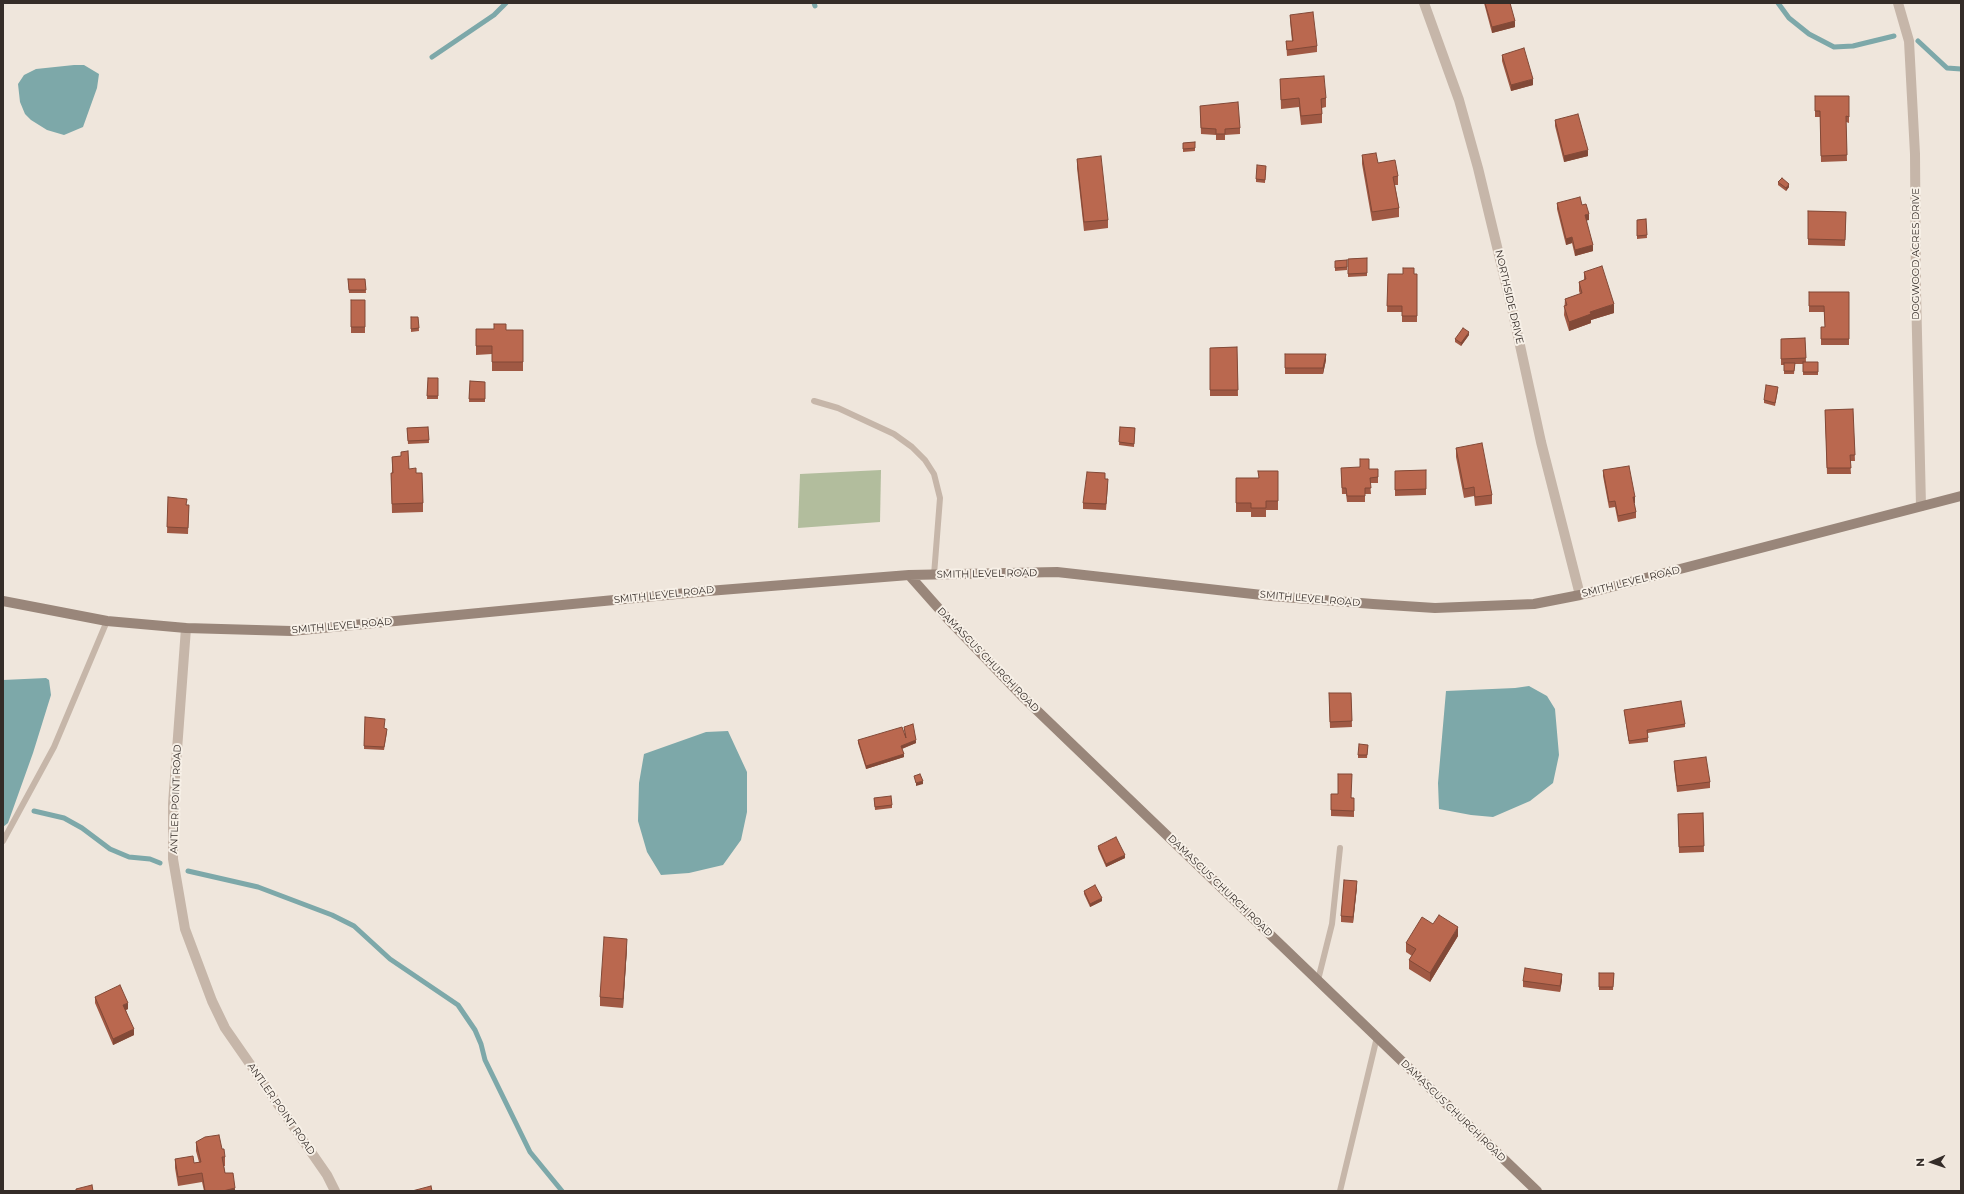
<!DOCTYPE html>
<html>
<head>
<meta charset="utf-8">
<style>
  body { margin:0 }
  #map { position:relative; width:1964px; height:1194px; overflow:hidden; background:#efe6dc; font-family:Montserrat,sans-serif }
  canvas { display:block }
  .frame { position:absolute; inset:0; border:4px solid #342c28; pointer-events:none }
  .north { position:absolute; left:1912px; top:1142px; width:40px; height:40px; -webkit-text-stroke:3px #f7f0e7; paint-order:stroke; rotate:268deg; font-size:11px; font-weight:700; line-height:16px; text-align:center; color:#342c28 }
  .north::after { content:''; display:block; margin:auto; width:14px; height:18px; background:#342c28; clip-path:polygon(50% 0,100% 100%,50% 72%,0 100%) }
</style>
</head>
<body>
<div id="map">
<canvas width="1964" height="1194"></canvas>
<div class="frame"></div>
<div class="north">N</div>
</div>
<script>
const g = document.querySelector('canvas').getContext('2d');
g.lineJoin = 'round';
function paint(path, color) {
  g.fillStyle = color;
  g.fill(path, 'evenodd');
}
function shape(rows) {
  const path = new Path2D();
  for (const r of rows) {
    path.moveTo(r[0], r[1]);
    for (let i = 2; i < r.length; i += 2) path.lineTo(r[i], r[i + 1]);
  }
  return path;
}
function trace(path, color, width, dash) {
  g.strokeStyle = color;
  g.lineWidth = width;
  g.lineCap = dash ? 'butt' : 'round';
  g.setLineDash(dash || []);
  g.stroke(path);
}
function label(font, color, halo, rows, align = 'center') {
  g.font = font + ' Montserrat,sans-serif';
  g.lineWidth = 4;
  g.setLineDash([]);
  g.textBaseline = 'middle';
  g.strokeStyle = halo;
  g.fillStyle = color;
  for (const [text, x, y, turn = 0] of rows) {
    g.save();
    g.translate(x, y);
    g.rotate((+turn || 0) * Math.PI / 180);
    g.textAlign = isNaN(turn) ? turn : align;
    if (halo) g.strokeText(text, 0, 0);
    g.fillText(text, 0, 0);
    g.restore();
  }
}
const green = shape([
  [881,470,880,522,798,528,800,474]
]);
const water = shape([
  [74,65,84,65,99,74,97,88,83,127,64,135,47,130,31,120,25,114,20,102,18,84,24,75,36,69],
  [46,678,49,680,51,695,33,753,8,823,3,827,3,680],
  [1529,686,1547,696,1555,709,1559,755,1553,783,1530,801,1493,817,1471,815,1439,809,1438,783,1446,691,1515,688],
  [728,731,747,772,747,812,741,840,723,865,689,873,661,875,647,852,638,821,639,783,644,754,706,732]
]);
const stream = shape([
  [814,3,815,6],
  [1778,3,1789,18,1809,34,1834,47,1853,46,1894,36],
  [1918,41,1947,68,1961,69],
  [432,57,494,15,506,3],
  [34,811,64,818,82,828,110,849,129,857,150,859,160,863],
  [188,871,258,887,332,915,354,926,390,959,458,1005,475,1030,481,1044,485,1060,530,1152,562,1191]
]);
const lane = shape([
  [814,401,838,408,894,434,912,447,925,460,934,474,940,498,934,575],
  [3,841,54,747,107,621],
  [1318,980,1332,924,1340,848],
  [1340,1191,1377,1037]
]);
const street = shape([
  [1424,3,1459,100,1478,168,1513,313,1541,442,1580,595],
  [1898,3,1909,41,1915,154,1916,291,1921,506],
  [186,628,173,804,173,859,185,929,212,1001,225,1028,327,1175,335,1191]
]);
const secondary = shape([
  [909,575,948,619,1024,698,1537,1191],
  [3,601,107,621,186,628,291,631,708,591,909,575,1057,572,1271,596,1373,604,1435,608,1534,604,1580,595,1961,496]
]);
const wall = shape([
  [1484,3,1510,3,1515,27,1492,33],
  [1290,15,1317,46,1317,52,1287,56,1286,41,1292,41,1290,21],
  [1502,55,1533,85,1511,91,1502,61],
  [1280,79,1326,98,1326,107,1322,108,1322,123,1301,125,1299,107,1281,109],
  [1815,96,1849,96,1849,123,1846,122,1847,161,1821,162,1820,117,1815,117],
  [1200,106,1240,128,1240,134,1225,135,1225,140,1216,140,1216,135,1201,134],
  [1555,120,1588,156,1564,162,1555,126],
  [1195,142,1195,151,1183,152,1183,143],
  [1362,155,1378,163,1398,176,1398,185,1395,185,1399,208,1399,217,1372,221,1362,164],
  [1077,159,1108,220,1108,228,1084,231,1077,168],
  [1266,166,1265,183,1256,182,1256,179],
  [1778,182,1789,187,1786,191,1778,185],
  [1557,203,1582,205,1589,220,1586,220,1593,251,1575,256,1572,243,1566,245,1557,209],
  [1808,211,1846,212,1845,246,1808,245],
  [1646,219,1647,238,1637,239,1637,220],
  [1367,258,1367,276,1348,277,1348,259],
  [1347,260,1347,270,1335,271,1335,261],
  [1584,272,1614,313,1591,320,1591,323,1569,331,1564,315,1565,299,1580,294,1579,291,1579,282,1584,280],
  [1388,274,1417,274,1417,322,1402,322,1402,312,1387,312],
  [348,279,365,279,366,293,349,293],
  [1809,292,1849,292,1849,345,1821,345,1821,327,1825,327,1824,312,1809,312],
  [351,300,365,300,365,333,351,333],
  [411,317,418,317,419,331,411,332],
  [476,329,506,330,523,330,523,371,492,371,492,354,476,355],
  [1469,335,1461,346,1455,342,1455,339],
  [1805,338,1806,362,1818,362,1818,375,1803,375,1803,364,1795,364,1794,374,1784,374,1784,365,1781,365,1781,339],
  [1237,347,1238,396,1210,396,1210,348],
  [1285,354,1326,360,1323,374,1285,374],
  [428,378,438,378,438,399,427,399],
  [470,381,485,382,485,402,469,402],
  [1778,390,1775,406,1764,403,1764,400],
  [1853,409,1855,461,1850,461,1851,474,1827,474,1825,410],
  [428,427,429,443,408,444,407,428],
  [1120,427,1135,428,1134,447,1119,445],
  [1456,448,1492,495,1492,504,1475,506,1474,496,1464,498,1456,457],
  [401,452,409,469,416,473,423,503,423,512,392,513,391,473,392,473,392,457,401,456],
  [1341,468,1369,469,1378,469,1378,483,1370,483,1371,494,1365,494,1365,502,1347,502,1346,494,1342,494],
  [1426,470,1426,495,1395,496,1395,471],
  [1603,470,1635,503,1634,503,1636,512,1636,518,1618,522,1615,507,1609,508,1603,476],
  [1278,471,1278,510,1266,510,1266,517,1251,517,1251,512,1236,512,1236,478,1258,478],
  [1105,479,1108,485,1106,510,1083,509,1083,503],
  [168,497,187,505,189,505,188,534,167,533],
  [1329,693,1351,693,1352,727,1330,728],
  [1624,710,1685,724,1685,727,1648,733,1648,742,1629,744],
  [365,717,384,728,387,732,384,750,364,749],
  [904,727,916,743,902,749,904,757,866,769,858,743,858,740,905,734],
  [1368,745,1367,758,1358,758,1358,755],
  [1674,761,1710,782,1710,788,1677,792,1674,767],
  [1331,794,1354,798,1354,817,1331,816],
  [874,798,892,805,892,808,875,810],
  [1703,813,1704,852,1679,853,1678,814],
  [1098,846,1125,858,1106,867,1098,849],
  [1357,887,1353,923,1341,922,1341,916],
  [1084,891,1102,901,1090,907,1084,894],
  [1433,924,1458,936,1430,982,1409,969,1409,960,1412,956,1406,952,1406,943],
  [627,948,623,1008,600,1006,600,997],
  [1599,973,1614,973,1613,990,1599,990],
  [1562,980,1560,992,1523,987,1523,981],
  [95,997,128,1009,126,1010,134,1035,113,1045,95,1003],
  [196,1142,222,1149,225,1157,225,1166,224,1166,225,1173,235,1191,204,1191,202,1182,178,1186,175,1168,175,1159,194,1163,199,1162,196,1151]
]);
const shadedWall = shape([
  [1515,21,1515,27,1492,33,1492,27],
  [1533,79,1533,85,1511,91,1511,85],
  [1588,150,1588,156,1564,162,1564,156],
  [1789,184,1789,187,1786,191,1786,188],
  [1589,214,1589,220,1585,221,1585,215],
  [1572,237,1572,243,1566,245,1566,239],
  [1593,245,1593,251,1575,256,1575,250],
  [1614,304,1614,313,1591,320,1591,323,1569,331,1569,322,1590,312],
  [1469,332,1469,335,1461,346,1461,343],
  [1326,354,1326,360,1323,374,1323,368],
  [1633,497,1635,497,1635,503,1633,503],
  [916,740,916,743,901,749,901,746],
  [904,754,904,757,866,769,866,766],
  [923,781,923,784,916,786,916,783],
  [1125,855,1125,858,1106,867,1106,864],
  [1357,881,1357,887,1353,923,1353,917],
  [1102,898,1102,901,1090,907,1090,904],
  [1458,927,1458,936,1430,982,1430,973],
  [627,939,627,948,623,1008,623,999],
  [1562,974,1562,980,1560,992,1560,986],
  [128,1003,128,1009,123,1011,123,1005],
  [134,1029,134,1035,113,1045,113,1039],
  [235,1188,235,1191,223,1191]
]);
const building = shape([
  [1485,3,1510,3,1515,21,1492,27,1485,3],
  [1313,12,1317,46,1287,50,1286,41,1293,41,1290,15,1313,12],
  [1524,48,1533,79,1511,85,1502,55,1524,48],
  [1324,76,1326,98,1321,99,1322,114,1301,116,1299,98,1281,100,1280,79,1324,76],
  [1815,96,1849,96,1849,117,1846,116,1847,155,1821,156,1820,111,1815,111,1815,96],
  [1238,102,1240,128,1225,129,1225,134,1216,134,1216,129,1201,128,1200,106,1238,102],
  [1578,114,1588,150,1564,156,1555,120,1578,114],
  [1195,142,1195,148,1183,149,1183,143,1195,142],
  [1376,153,1378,163,1395,160,1398,176,1393,177,1399,208,1372,212,1362,155,1376,153],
  [1101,156,1108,220,1084,222,1077,159,1101,156],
  [1257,165,1266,166,1265,180,1256,179,1257,165],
  [1782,178,1789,184,1786,188,1778,182,1782,178],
  [1580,197,1582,205,1586,204,1589,214,1585,215,1593,245,1575,250,1572,237,1566,239,1557,203,1580,197],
  [1808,211,1846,212,1845,240,1808,239,1808,211],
  [1646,219,1647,235,1637,236,1637,220,1646,219],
  [1367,258,1367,273,1348,274,1348,259,1367,258],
  [1347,260,1347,267,1335,268,1335,261,1347,260],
  [1602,266,1614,304,1590,312,1591,314,1569,322,1564,306,1567,305,1565,299,1582,293,1579,282,1586,279,1584,272,1602,266],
  [1403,268,1414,268,1414,274,1417,274,1417,316,1402,316,1402,306,1387,306,1388,274,1403,274,1403,268],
  [348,279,365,279,366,290,349,290,348,279],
  [1809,292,1849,292,1849,339,1821,339,1821,327,1825,327,1824,306,1809,306,1809,292],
  [351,300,365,300,365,327,351,327,351,300],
  [411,317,418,317,419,328,411,329,411,317],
  [494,324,506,324,506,330,523,330,523,362,492,362,492,346,476,346,476,329,494,329,494,324],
  [1463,328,1469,332,1461,343,1455,339,1463,328],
  [1805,338,1806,358,1781,359,1781,339,1805,338],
  [1237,347,1238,390,1210,390,1210,348,1237,347],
  [1285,354,1326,354,1323,368,1285,368,1285,354],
  [1803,362,1818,362,1818,372,1803,372,1803,362],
  [1784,363,1795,363,1794,371,1784,371,1784,363],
  [428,378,438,378,438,396,427,396,428,378],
  [470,381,485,382,485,399,469,399,470,381],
  [1766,385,1778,387,1775,403,1764,400,1766,385],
  [1853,409,1855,455,1850,455,1851,468,1827,468,1825,410,1853,409],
  [428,427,429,440,408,441,407,428,428,427],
  [1120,427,1135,428,1134,444,1119,442,1120,427],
  [1482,443,1492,495,1475,497,1474,487,1464,489,1456,448,1482,443],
  [408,451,409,469,416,468,416,473,422,473,423,503,392,504,391,473,393,473,392,457,401,456,401,452,408,451],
  [1360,459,1369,459,1369,469,1378,469,1378,477,1370,478,1371,488,1365,488,1365,496,1347,496,1346,488,1342,488,1341,468,1360,467,1360,459],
  [1629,466,1635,497,1633,497,1636,512,1618,516,1615,501,1609,502,1603,470,1629,466],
  [1426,470,1426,489,1395,490,1395,471,1426,470],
  [1258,471,1278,471,1278,501,1266,501,1266,508,1251,508,1251,503,1236,503,1236,478,1259,478,1258,471],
  [1087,472,1105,473,1105,479,1108,479,1106,504,1083,503,1087,472],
  [168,497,187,499,186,505,189,505,188,528,167,527,168,497],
  [1329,693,1351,693,1352,721,1330,722,1329,693],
  [1681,701,1685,724,1647,730,1648,738,1629,741,1624,710,1681,701],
  [365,717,385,719,384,728,387,729,384,747,364,746,365,717],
  [913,724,916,740,901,746,904,754,866,766,858,740,902,727,906,738,904,727,913,724],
  [1359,744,1368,745,1367,755,1358,755,1359,744],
  [1706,757,1710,782,1677,786,1674,761,1706,757],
  [920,774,923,781,916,783,914,776,920,774],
  [1338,774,1352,774,1351,798,1354,798,1354,811,1331,810,1331,794,1338,794,1338,774],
  [891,796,892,805,875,807,874,798,891,796],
  [1703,813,1704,846,1679,847,1678,814,1703,813],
  [1116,837,1125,855,1106,864,1098,846,1116,837],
  [1344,880,1357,881,1353,917,1341,916,1344,880],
  [1095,885,1102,898,1090,904,1084,891,1095,885],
  [1439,915,1458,927,1430,973,1409,960,1416,949,1406,943,1422,917,1433,924,1439,915],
  [604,937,627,939,623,999,600,997,604,937],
  [1525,968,1562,974,1560,986,1523,981,1525,968],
  [1599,973,1614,973,1613,987,1599,987,1599,973],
  [120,985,128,1003,123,1005,134,1029,113,1039,95,997,120,985],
  [219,1135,222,1149,224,1149,225,1157,222,1157,225,1173,233,1173,235,1188,223,1191,205,1191,202,1173,178,1177,175,1159,193,1156,194,1163,201,1162,196,1142,205,1137,219,1135],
  [92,1185,93,1191,76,1191,76,1189,92,1185],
  [431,1186,432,1191,412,1191,431,1186]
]);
const streetNames = [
  ["DOGWOOD ACRES DRIVE",1916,254,-90],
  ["NORTHSIDE DRIVE",1509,297,77],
  ["SMITH LEVEL ROAD",987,574,-1],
  ["SMITH LEVEL ROAD",1631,582,-14],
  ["SMITH LEVEL ROAD",664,595,-6],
  ["SMITH LEVEL ROAD",1310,599,5],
  ["SMITH LEVEL ROAD",342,626,-5],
  ["DAMASCUS CHURCH ROAD",988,660,46],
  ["ANTLER POINT ROAD",176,799,-88],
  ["DAMASCUS CHURCH ROAD",1220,886,44],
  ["ANTLER POINT ROAD",281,1109,55],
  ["DAMASCUS CHURCH ROAD",1453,1111,44]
];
paint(green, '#b2bd9d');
paint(water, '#7da8a9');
trace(stream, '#7da8a9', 5);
trace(lane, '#c6b6a9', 6);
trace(street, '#c6b6a9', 10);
trace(secondary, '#99867a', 10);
paint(wall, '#a05944');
paint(shadedWall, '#824937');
paint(building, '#ba684f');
trace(building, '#824937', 1);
label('10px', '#342c28', '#f7f0e7', streetNames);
</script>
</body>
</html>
